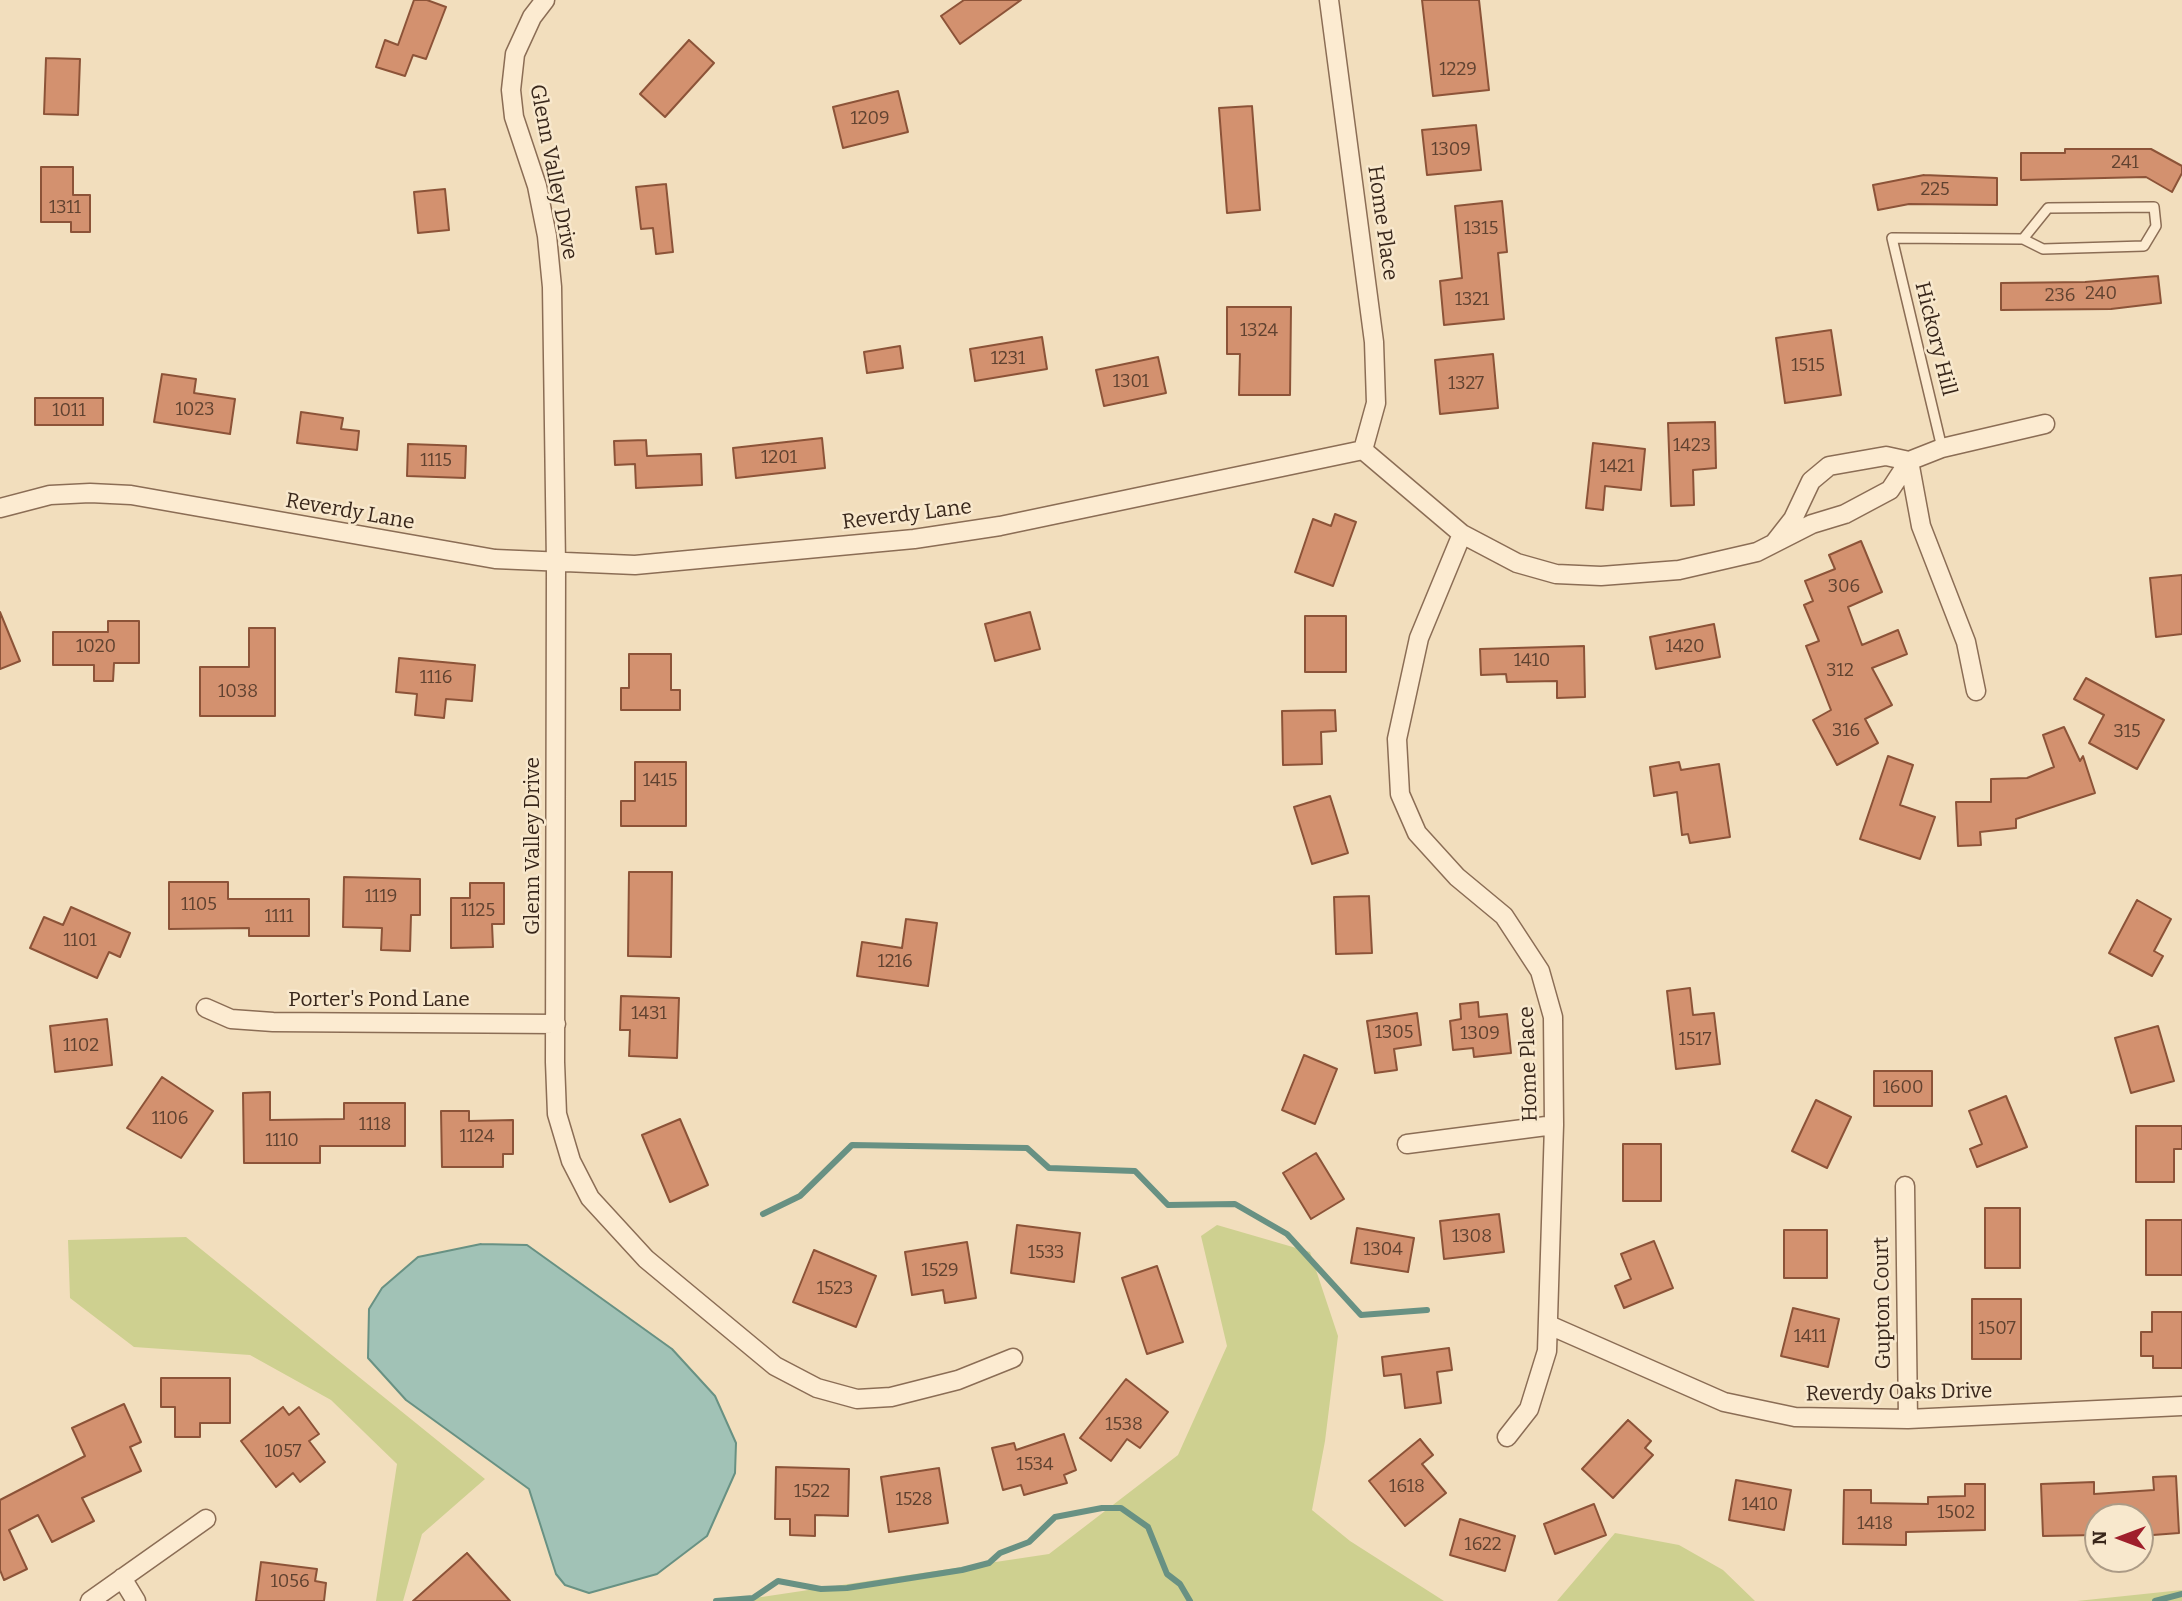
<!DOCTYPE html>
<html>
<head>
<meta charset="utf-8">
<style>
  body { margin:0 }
  #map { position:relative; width:2182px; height:1601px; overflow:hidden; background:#f2debd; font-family:Bitter,serif }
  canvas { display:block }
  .north { position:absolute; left:2084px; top:1503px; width:70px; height:70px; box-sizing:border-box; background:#f8e8cd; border:2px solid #ac9b86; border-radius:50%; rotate:270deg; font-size:19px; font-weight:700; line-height:28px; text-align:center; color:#39271b }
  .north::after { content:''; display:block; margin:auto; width:24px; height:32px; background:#9f1f2b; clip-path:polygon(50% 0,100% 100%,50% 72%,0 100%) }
</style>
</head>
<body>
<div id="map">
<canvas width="2182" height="1601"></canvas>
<div class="north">N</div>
</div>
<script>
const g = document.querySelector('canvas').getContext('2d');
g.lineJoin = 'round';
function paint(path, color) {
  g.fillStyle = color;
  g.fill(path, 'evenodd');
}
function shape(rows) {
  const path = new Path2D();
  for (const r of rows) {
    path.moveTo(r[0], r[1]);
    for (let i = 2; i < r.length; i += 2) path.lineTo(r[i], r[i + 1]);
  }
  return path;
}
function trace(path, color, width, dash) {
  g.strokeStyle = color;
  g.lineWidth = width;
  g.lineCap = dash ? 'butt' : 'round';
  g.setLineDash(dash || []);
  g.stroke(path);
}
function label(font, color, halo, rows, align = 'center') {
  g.font = font + ' Bitter,serif';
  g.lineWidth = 5;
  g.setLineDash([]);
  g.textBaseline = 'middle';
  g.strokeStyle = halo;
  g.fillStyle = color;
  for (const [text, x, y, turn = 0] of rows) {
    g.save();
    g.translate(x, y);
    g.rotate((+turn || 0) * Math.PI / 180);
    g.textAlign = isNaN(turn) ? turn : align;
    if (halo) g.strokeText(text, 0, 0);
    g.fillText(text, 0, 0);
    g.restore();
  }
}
const green = shape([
  [1217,1225,1310,1252,1338,1336,1325,1441,1312,1510,1350,1541,1444,1601,735,1601,1049,1554,1178,1455,1227,1346,1201,1236],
  [186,1237,485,1479,422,1534,403,1601,376,1601,397,1464,331,1400,250,1355,134,1347,70,1298,68,1240],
  [1615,1533,1679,1545,1723,1570,1755,1601,1557,1601],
  [2182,1590,2182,1601,2077,1601]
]);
const water = shape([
  [481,1244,527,1245,672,1349,715,1396,736,1443,735,1473,707,1536,657,1574,589,1593,565,1585,556,1574,529,1489,406,1400,368,1358,369,1309,382,1288,418,1257,481,1244]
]);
const stream = shape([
  [763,1214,800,1196,852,1145,1027,1148,1049,1168,1135,1171,1168,1205,1235,1204,1287,1234,1361,1315,1427,1310],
  [716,1601,753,1598,778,1581,821,1589,847,1588,962,1570,989,1563,1000,1553,1029,1542,1055,1517,1102,1508,1121,1508,1148,1527,1167,1574,1180,1584,1190,1601],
  [2155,1601,2182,1594]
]);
const building = shape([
  [414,0,427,0,446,7,426,59,413,55,405,76,376,67,385,40,398,45,414,0],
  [964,0,1021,0,960,44,941,16,964,0],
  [1422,0,1479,0,1489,90,1433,96,1422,0],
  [689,40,714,63,665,117,640,94,689,40],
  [46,58,80,59,78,115,44,114,46,58],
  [898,91,908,132,843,148,833,107,898,91],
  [1252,106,1260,210,1227,213,1219,108,1252,106],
  [1476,125,1481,170,1427,175,1422,130,1476,125],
  [2065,149,2151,149,2182,166,2182,173,2172,192,2146,177,2021,180,2021,153,2065,153,2065,149],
  [41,167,73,167,73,195,90,195,90,232,71,232,71,222,41,222,41,167],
  [1924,175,1997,178,1997,205,1909,204,1878,210,1873,185,1924,175],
  [666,184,673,252,656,254,653,228,641,229,636,187,666,184],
  [445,189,449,230,418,233,414,192,445,189],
  [1502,201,1507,252,1498,253,1504,319,1444,325,1440,281,1462,278,1455,206,1502,201],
  [2158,276,2161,303,2111,309,2001,310,2001,283,2085,282,2158,276],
  [1227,307,1291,307,1290,395,1239,395,1240,354,1227,354,1227,307],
  [1831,330,1841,395,1785,403,1776,338,1831,330],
  [1042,337,1047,369,975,381,970,349,1042,337],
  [900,346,903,368,867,373,864,352,900,346],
  [1493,354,1498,408,1440,414,1435,360,1493,354],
  [1158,357,1166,393,1104,406,1096,370,1158,357],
  [162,374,196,379,194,393,235,399,230,434,154,422,162,374],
  [35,398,103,398,103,425,35,425,35,398],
  [301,412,343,418,341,429,359,431,357,450,297,443,301,412],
  [1715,422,1716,468,1693,470,1694,505,1671,506,1668,423,1715,422],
  [822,438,825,468,736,478,733,448,822,438],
  [646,440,647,456,701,454,702,485,636,488,635,464,615,465,614,441,646,440],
  [1593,443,1645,449,1641,490,1605,486,1603,510,1586,508,1593,443],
  [408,444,466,446,465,478,407,476,408,444],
  [1335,514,1356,522,1333,586,1295,572,1313,519,1331,526,1335,514],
  [1861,541,1882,592,1848,607,1862,645,1898,630,1907,654,1872,668,1892,705,1865,719,1878,743,1837,765,1813,720,1831,710,1806,646,1819,641,1804,605,1813,601,1805,581,1835,569,1829,555,1861,541],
  [2182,575,2182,634,2156,637,2150,578,2182,575],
  [0,612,20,661,0,669,0,612],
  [1030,612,1040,649,995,661,985,624,1030,612],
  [1305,616,1346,616,1346,672,1305,672,1305,616],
  [108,621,139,621,139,663,114,663,113,681,94,681,94,665,53,665,53,632,108,632,108,621],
  [1714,624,1720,657,1656,669,1650,637,1714,624],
  [249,628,275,628,275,716,200,716,200,667,249,667,249,628],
  [1584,646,1585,697,1557,698,1557,681,1507,682,1506,674,1481,675,1480,649,1584,646],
  [629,654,671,654,671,690,680,690,680,710,621,710,621,688,629,688,629,654],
  [399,658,475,665,472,701,446,699,444,718,415,715,417,694,396,692,399,658],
  [2086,678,2164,720,2137,769,2089,743,2104,715,2074,699,2086,678],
  [1335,710,1336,731,1321,732,1322,764,1283,765,1282,711,1335,710],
  [2064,727,2080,761,2083,756,2095,793,2016,819,2016,828,1980,832,1981,845,1958,846,1956,802,1991,802,1991,779,2027,778,2054,767,2043,735,2064,727],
  [1888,756,1913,765,1900,805,1935,817,1920,859,1860,839,1888,756],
  [635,762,686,762,686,826,621,826,621,801,635,801,635,762],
  [1679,762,1681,770,1719,764,1730,837,1690,843,1688,834,1682,835,1677,792,1654,796,1650,767,1679,762],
  [1330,796,1348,853,1312,864,1294,807,1330,796],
  [629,872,672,872,671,957,628,956,629,872],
  [344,877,420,879,420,915,411,915,410,951,381,950,382,928,343,927,344,877],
  [169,882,228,882,228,899,309,899,309,936,249,936,249,928,169,929,169,882],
  [470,883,504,883,504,924,492,924,493,947,451,948,451,898,470,898,470,883],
  [1369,896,1372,953,1336,954,1334,897,1369,896],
  [2137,900,2171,919,2154,951,2163,956,2152,976,2109,953,2137,900],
  [71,907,130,933,120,957,109,952,97,978,30,948,44,917,63,925,71,907],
  [906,919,937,923,928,986,857,976,862,942,902,948,906,919],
  [1690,988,1693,1015,1714,1013,1720,1064,1676,1069,1667,991,1690,988],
  [621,996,679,998,677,1058,629,1056,630,1030,620,1030,621,996],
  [1478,1002,1479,1017,1507,1014,1511,1053,1474,1057,1473,1048,1453,1050,1450,1021,1461,1019,1460,1004,1478,1002],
  [1417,1013,1421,1045,1394,1049,1397,1070,1375,1073,1367,1021,1417,1013],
  [107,1019,112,1065,55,1072,50,1026,107,1019],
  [2158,1026,2174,1081,2131,1093,2115,1038,2158,1026],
  [1304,1055,1337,1069,1315,1124,1282,1110,1304,1055],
  [1874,1071,1932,1071,1932,1106,1874,1106,1874,1071],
  [162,1077,213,1111,181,1158,127,1128,162,1077],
  [270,1092,270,1120,344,1119,344,1103,405,1103,405,1146,320,1146,320,1163,244,1163,243,1093,270,1092],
  [2006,1096,2027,1147,1977,1167,1970,1149,1982,1144,1969,1111,2006,1096],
  [1816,1100,1851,1117,1827,1168,1792,1151,1816,1100],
  [441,1111,469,1111,469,1121,513,1120,513,1154,503,1154,503,1167,442,1167,441,1111],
  [680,1119,708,1185,670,1202,642,1135,680,1119],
  [2136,1126,2182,1126,2182,1149,2174,1149,2174,1182,2136,1182,2136,1126],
  [1623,1144,1661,1144,1661,1201,1623,1201,1623,1144],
  [1316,1153,1344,1199,1311,1219,1283,1173,1316,1153],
  [1985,1208,2020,1208,2020,1268,1985,1268,1985,1208],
  [1499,1214,1504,1252,1444,1259,1440,1221,1499,1214],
  [2146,1220,2182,1220,2182,1275,2146,1275,2146,1220],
  [1017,1225,1080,1233,1074,1282,1011,1273,1017,1225],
  [1357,1228,1414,1238,1408,1272,1351,1263,1357,1228],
  [1784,1230,1827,1230,1827,1278,1784,1278,1784,1230],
  [1654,1241,1673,1288,1624,1308,1615,1286,1631,1279,1621,1254,1654,1241],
  [967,1242,976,1298,945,1303,943,1290,912,1295,905,1252,967,1242],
  [814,1250,876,1276,856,1327,793,1302,814,1250],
  [1157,1266,1183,1342,1147,1354,1122,1278,1157,1266],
  [1972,1299,2021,1299,2021,1359,1972,1359,1972,1299],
  [1793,1308,1839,1319,1828,1367,1781,1356,1793,1308],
  [2152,1312,2182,1312,2182,1368,2153,1368,2153,1356,2141,1356,2141,1332,2152,1332,2152,1312],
  [1449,1348,1452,1370,1437,1372,1441,1403,1405,1408,1401,1374,1384,1376,1382,1357,1449,1348],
  [161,1378,230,1378,230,1423,200,1423,200,1437,175,1437,175,1407,161,1407,161,1378],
  [1126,1379,1168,1412,1140,1448,1127,1439,1111,1461,1080,1438,1126,1379],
  [124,1404,141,1442,130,1447,141,1471,82,1498,94,1521,52,1542,38,1515,9,1530,27,1569,4,1580,0,1570,0,1500,85,1456,72,1428,124,1404],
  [283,1407,289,1415,299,1407,319,1434,309,1441,325,1462,300,1482,293,1473,276,1487,241,1441,283,1407],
  [1628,1420,1651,1441,1645,1448,1653,1455,1613,1498,1582,1469,1628,1420],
  [1064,1434,1076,1470,1064,1475,1067,1483,1024,1495,1021,1485,1003,1490,992,1448,1014,1443,1016,1450,1064,1434],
  [1420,1439,1433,1455,1422,1464,1446,1493,1405,1526,1369,1481,1420,1439],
  [776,1467,849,1469,848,1516,815,1515,815,1536,790,1535,790,1519,775,1519,776,1467],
  [939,1468,948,1523,889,1532,881,1477,939,1468],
  [2176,1476,2179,1533,2140,1536,2140,1517,2095,1517,2096,1535,2043,1536,2041,1484,2094,1482,2094,1494,2154,1490,2153,1477,2176,1476],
  [1736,1480,1791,1490,1784,1530,1729,1520,1736,1480],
  [1965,1484,1985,1484,1985,1530,1906,1532,1906,1545,1843,1544,1844,1490,1871,1490,1871,1503,1928,1504,1928,1497,1965,1496,1965,1484],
  [1594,1504,1606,1535,1555,1554,1544,1524,1594,1504],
  [1460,1519,1515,1536,1505,1571,1450,1555,1460,1519],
  [467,1553,510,1601,413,1601,467,1553],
  [261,1562,317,1569,315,1581,326,1583,324,1601,256,1601,261,1562]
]);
const service = shape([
  [1942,448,1892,238,2023,239,2043,249,2144,246,2156,226,2154,207,2048,208,2023,239]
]);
const minor = shape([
  [545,0,532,17,515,54,511,90,514,117,537,186,547,236,552,287,556,564,555,1062,557,1114,571,1161,590,1198,646,1259,775,1366,817,1388,857,1399,891,1397,958,1380,1013,1358],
  [1329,0,1374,342,1376,403,1363,450],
  [0,508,50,495,90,493,131,495,495,559,635,565,914,539,1000,526,1363,450,1462,534,1517,563,1556,574,1601,576,1679,570,1757,552,1812,524,1845,514,1890,490,1909,461,1886,456,1829,466,1811,481,1793,519,1775,542],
  [1462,534,1419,638,1397,739,1400,794,1417,833,1457,877,1504,916,1540,971,1553,1017,1554,1125,1547,1351,1529,1409,1507,1437],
  [1976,691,1966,642,1921,526,1909,461,1942,448,2045,424],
  [206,1008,231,1019,273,1022,556,1024],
  [1407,1144,1554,1125],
  [1905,1186,1908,1419],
  [1549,1325,1724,1402,1795,1417,1908,1419,2182,1406],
  [122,1578,136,1601],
  [90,1601,206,1519]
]);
const numberNames = [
  ["1229",1458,70],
  ["1209",870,119],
  ["1309",1451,150],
  ["241",2125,163],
  ["225",1935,190],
  ["1311",65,208],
  ["1315",1481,229],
  ["240",2101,294],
  ["236",2060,296],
  ["1321",1472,300],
  ["1324",1259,331],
  ["1231",1008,359],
  ["1515",1808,366],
  ["1301",1131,382],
  ["1327",1466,384],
  ["1023",195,410],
  ["1011",69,411],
  ["1423",1692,446],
  ["1201",779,458],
  ["1115",436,461],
  ["1421",1617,467],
  ["306",1844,587],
  ["1020",96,647],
  ["1420",1685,647],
  ["1410",1532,661],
  ["312",1840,671],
  ["1116",436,678],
  ["1038",238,692],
  ["316",1846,731],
  ["315",2127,732],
  ["1415",660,781],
  ["1119",381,897],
  ["1105",199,905],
  ["1125",478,911],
  ["1111",279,917],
  ["1101",80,941],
  ["1216",895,962],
  ["1431",649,1014],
  ["1305",1394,1033],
  ["1309",1480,1034],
  ["1517",1695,1040],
  ["1102",81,1046],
  ["1600",1903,1088],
  ["1106",170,1119],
  ["1118",375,1125],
  ["1124",477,1137],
  ["1110",282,1141],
  ["1308",1472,1237],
  ["1304",1383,1250],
  ["1533",1046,1253],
  ["1529",940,1271],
  ["1523",835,1289],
  ["1507",1997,1329],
  ["1411",1810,1337],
  ["1538",1124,1425],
  ["1057",283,1452],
  ["1534",1035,1465],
  ["1618",1407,1487],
  ["1522",812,1492],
  ["1528",914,1500],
  ["1410",1760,1505],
  ["1502",1956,1513],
  ["1418",1875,1524],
  ["1622",1483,1545],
  ["1056",290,1582]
];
const streetNames = [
  ["Glenn Valley Drive",553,172,79],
  ["Home Place",1382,223,82],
  ["Hickory Hill",1935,339,76],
  ["Reverdy Lane",350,512,10],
  ["Reverdy Lane",907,515,-7],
  ["Glenn Valley Drive",533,846,-90],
  ["Porter's Pond Lane",379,1000],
  ["Home Place",1529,1064,-92],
  ["Gupton Court",1883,1303,-91],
  ["Reverdy Oaks Drive",1899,1393,-1]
];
paint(green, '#ced090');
paint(water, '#a1c2b6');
trace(water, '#689183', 2);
trace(stream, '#689183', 6);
paint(building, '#d3916f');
trace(building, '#8c5338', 2);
trace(service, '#8b6d55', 12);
trace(minor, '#8b6d55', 21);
trace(service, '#fcebd1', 9);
trace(minor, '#fcebd1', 18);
label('18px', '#604230', null, numberNames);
label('21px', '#39271b', '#f8e8cd', streetNames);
</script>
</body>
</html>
